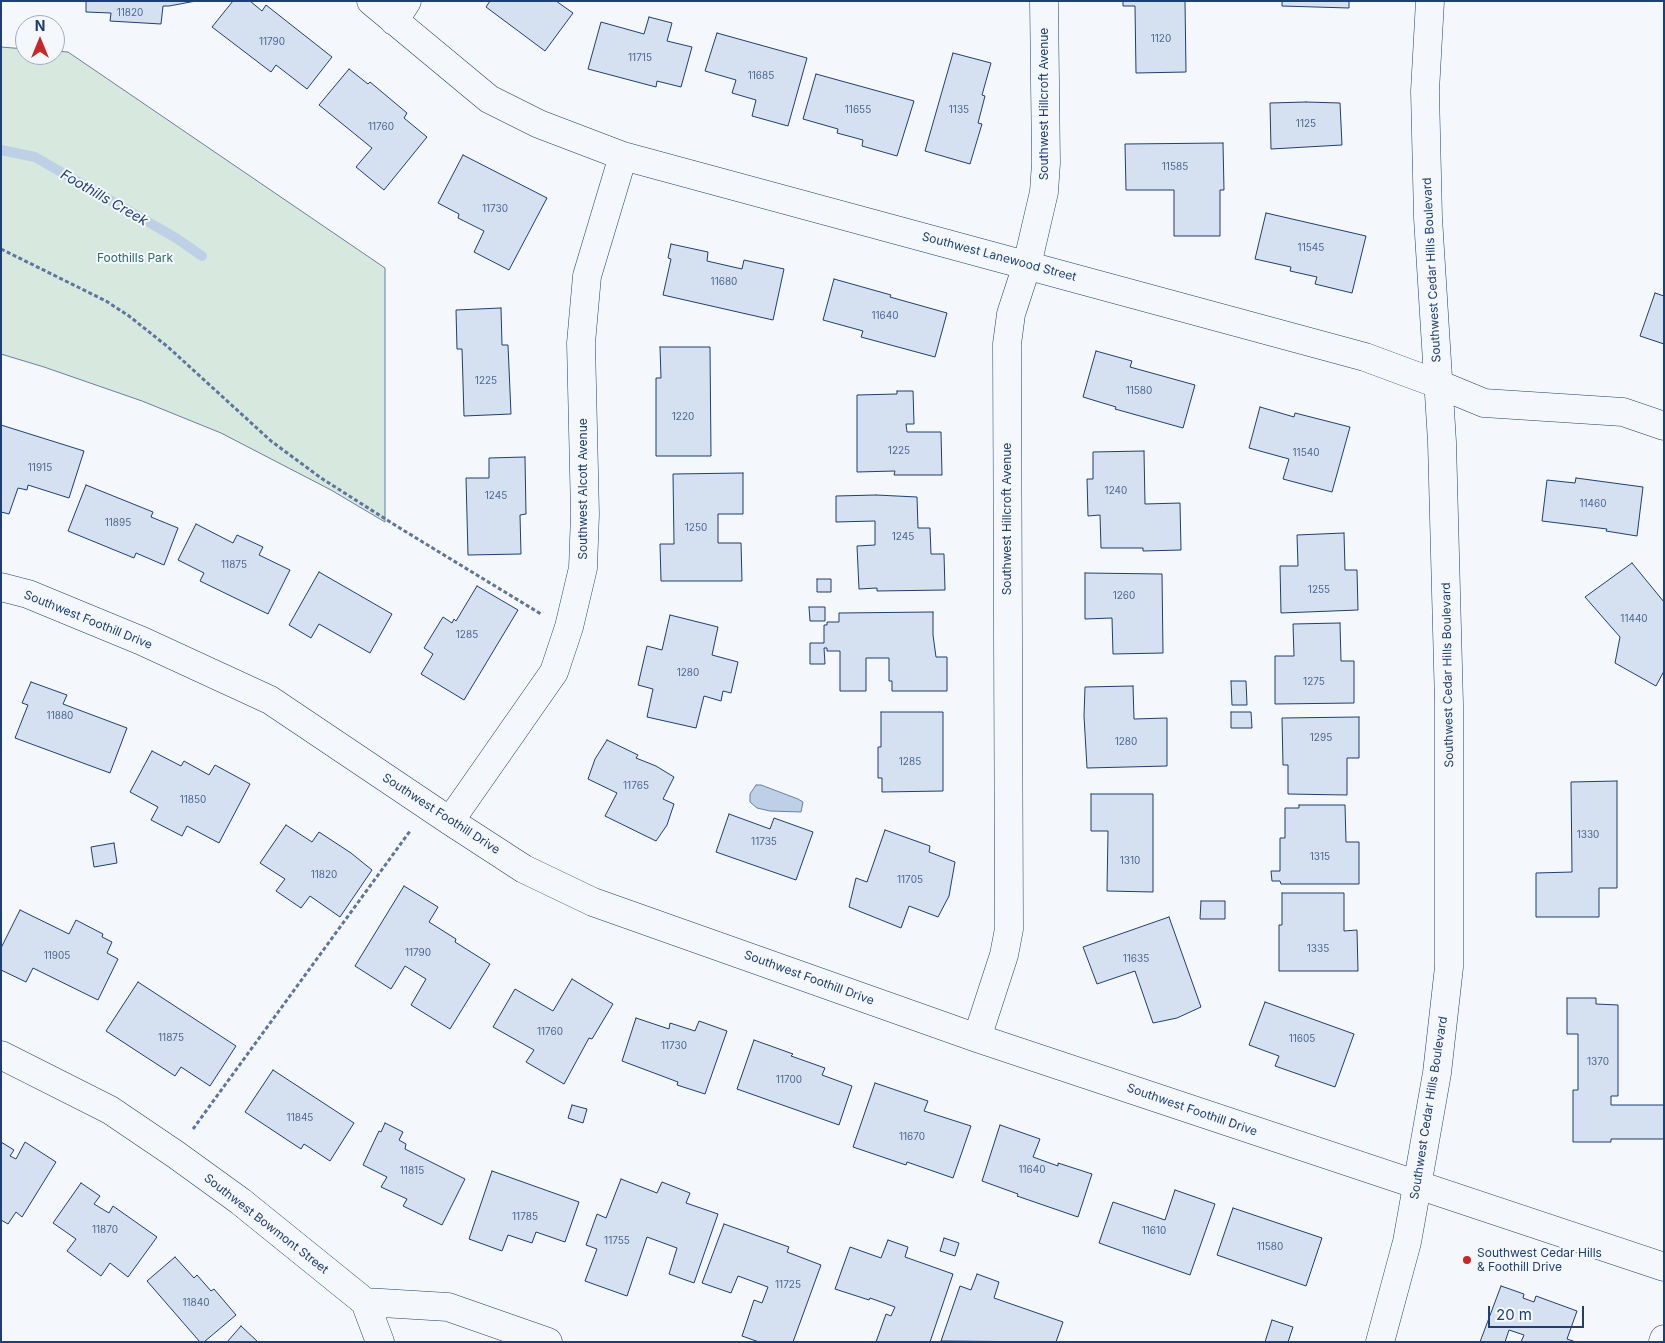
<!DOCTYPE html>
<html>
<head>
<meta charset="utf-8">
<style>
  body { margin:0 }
  #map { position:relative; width:1665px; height:1343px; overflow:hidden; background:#f4f7fb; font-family:Inter,sans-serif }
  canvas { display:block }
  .frame { position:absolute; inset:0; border:2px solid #1d3f73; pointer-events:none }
  .north { position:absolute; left:15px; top:15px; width:50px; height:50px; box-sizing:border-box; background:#f4f7fb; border:1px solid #9eadc5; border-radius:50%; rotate:0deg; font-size:14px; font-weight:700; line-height:20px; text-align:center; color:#1d3f73 }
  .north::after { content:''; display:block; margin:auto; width:18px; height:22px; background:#c62828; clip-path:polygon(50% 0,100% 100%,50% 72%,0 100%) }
  .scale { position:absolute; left:1488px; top:1306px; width:96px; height:22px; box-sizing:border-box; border:2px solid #1d3f73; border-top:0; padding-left:6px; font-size:15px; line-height:18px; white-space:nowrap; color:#1d3f73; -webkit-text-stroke:4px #f4f7fb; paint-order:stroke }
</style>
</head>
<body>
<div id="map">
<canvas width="1665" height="1343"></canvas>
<div class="frame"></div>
<div class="north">N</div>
<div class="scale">20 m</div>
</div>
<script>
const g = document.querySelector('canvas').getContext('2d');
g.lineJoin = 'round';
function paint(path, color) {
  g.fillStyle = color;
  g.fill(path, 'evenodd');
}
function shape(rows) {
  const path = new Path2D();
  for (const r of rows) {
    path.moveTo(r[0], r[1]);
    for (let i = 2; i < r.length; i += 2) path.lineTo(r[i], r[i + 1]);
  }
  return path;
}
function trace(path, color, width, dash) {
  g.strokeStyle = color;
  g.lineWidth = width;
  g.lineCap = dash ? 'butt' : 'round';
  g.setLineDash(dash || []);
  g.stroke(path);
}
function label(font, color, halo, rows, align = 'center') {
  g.font = font + ' Inter,sans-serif';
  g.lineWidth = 4;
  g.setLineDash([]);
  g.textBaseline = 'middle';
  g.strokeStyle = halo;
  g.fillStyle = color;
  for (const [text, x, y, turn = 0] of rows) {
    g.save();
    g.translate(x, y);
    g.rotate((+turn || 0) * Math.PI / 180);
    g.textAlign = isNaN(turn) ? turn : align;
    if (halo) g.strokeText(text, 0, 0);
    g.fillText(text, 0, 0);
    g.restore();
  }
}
const green = shape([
  [1,47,25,49,25,55,55,55,55,51,68,52,385,268,385,522,331,490,221,433,142,401,44,367,1,354,1,47]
]);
const water = shape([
  [756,785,761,785,798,799,803,802,801,812,770,811,757,808,750,802,750,794,756,785]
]);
const stream = shape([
  [1,150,35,157,176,238,202,256]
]);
const building = shape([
  [86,1,196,1,169,6,163,6,161,24,110,21,111,13,86,12,86,1],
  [233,1,250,1,262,11,266,5,332,57,307,89,276,65,271,72,212,27,233,1],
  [490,1,556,1,573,13,545,51,486,7,490,1],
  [1123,1,1185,1,1186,72,1136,73,1135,6,1123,6,1123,1],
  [1282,1,1349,1,1349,8,1282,6,1282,1],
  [649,17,672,23,667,41,692,47,681,87,657,81,656,87,588,69,601,22,644,34,649,17],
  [717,33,807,58,788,126,752,116,756,100,732,93,736,80,705,71,717,33],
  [953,53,991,63,982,95,985,96,978,123,982,124,970,164,925,151,953,53],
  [349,69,368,84,370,82,407,113,404,118,427,137,384,190,356,167,372,148,319,105,349,69],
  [816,74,914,101,897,156,862,146,863,140,837,133,838,129,803,119,816,74],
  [1306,102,1340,103,1342,145,1271,149,1270,103,1306,102],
  [1223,143,1224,190,1220,190,1220,236,1174,236,1174,190,1126,190,1125,144,1223,143],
  [463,155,547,198,509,270,474,252,484,231,458,218,459,214,438,203,463,155],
  [1266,213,1366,236,1352,293,1315,284,1317,277,1290,271,1291,267,1255,259,1266,213],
  [671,244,708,252,707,261,742,269,744,260,784,269,773,320,663,295,671,259,668,258,671,244],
  [834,279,891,295,890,297,947,313,935,357,861,337,863,331,823,320,834,279],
  [1655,293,1664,296,1664,344,1640,336,1655,293],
  [501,308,502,345,508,345,511,414,464,416,462,349,457,349,456,310,501,308],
  [660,347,710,347,711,456,656,456,656,378,661,378,660,347],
  [1096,351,1132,361,1130,367,1195,385,1183,428,1115,409,1116,407,1083,397,1096,351],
  [897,391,913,391,914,424,906,424,907,432,941,432,942,475,894,475,895,471,857,472,857,395,897,394,897,391],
  [1260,407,1294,417,1295,413,1350,427,1332,492,1283,479,1289,459,1249,448,1260,407],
  [1,425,84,451,69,498,28,485,27,490,18,488,9,514,1,512,1,425],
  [1144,451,1145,504,1180,503,1181,550,1143,551,1143,548,1101,548,1100,515,1088,516,1087,479,1093,479,1093,452,1144,451],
  [525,457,526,514,520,515,521,554,468,555,466,478,489,478,489,458,525,457],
  [743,473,743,514,718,514,718,543,741,543,742,581,661,581,660,544,674,544,673,474,743,473],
  [1576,478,1643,487,1637,536,1606,531,1607,529,1542,521,1547,480,1575,483,1576,478],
  [86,485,153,512,151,517,178,528,164,565,136,553,134,558,68,531,86,485],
  [876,495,917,497,918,528,930,528,931,554,944,554,945,590,877,591,877,588,859,589,857,546,875,545,875,521,836,522,836,496,876,495],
  [196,524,233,543,237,535,263,547,259,555,290,570,268,614,200,581,204,573,178,560,196,524],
  [1344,533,1345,570,1357,570,1358,610,1281,613,1280,566,1298,566,1297,535,1344,533],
  [1632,563,1664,602,1664,671,1656,686,1615,663,1620,637,1585,597,1632,563],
  [319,572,392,614,370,653,319,624,311,638,289,625,319,572],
  [1085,573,1162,574,1163,653,1113,654,1112,618,1085,619,1085,573],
  [817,579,831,579,831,592,817,592,817,579],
  [477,586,518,610,464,700,421,674,433,654,424,648,443,617,452,623,454,619,456,621,477,586],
  [809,607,825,607,825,621,810,621,809,607],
  [933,612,933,635,936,657,947,657,947,691,892,691,892,681,889,681,889,658,866,658,866,691,840,691,840,651,827,651,827,648,824,648,825,664,810,664,810,643,824,643,824,625,827,625,827,622,839,622,839,613,933,612],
  [670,615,718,627,712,655,738,662,731,693,723,691,721,701,704,696,696,728,647,717,653,689,638,685,647,646,662,650,670,615],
  [1340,623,1341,661,1354,661,1354,703,1275,704,1275,656,1294,656,1293,624,1340,623],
  [1231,681,1246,681,1247,705,1232,705,1231,681],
  [31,682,67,695,63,704,127,728,110,773,15,738,28,705,22,703,31,682],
  [1133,686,1134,719,1167,718,1167,766,1087,768,1084,716,1085,687,1133,686],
  [881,712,943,712,943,791,882,792,882,778,878,778,878,747,881,747,881,712],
  [1231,712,1251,712,1252,728,1231,728,1231,712],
  [1359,717,1359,758,1347,758,1347,795,1288,794,1288,765,1283,765,1282,718,1359,717],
  [607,740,638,755,636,758,656,766,674,777,663,799,674,804,667,825,656,841,605,816,617,793,588,779,595,759,607,740],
  [152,751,181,766,184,761,209,775,215,765,250,784,219,843,187,826,182,836,151,820,158,807,130,792,152,751],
  [1617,781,1617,888,1599,888,1599,917,1536,917,1536,873,1572,872,1571,782,1617,781],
  [1091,794,1153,794,1153,892,1107,891,1108,831,1091,831,1091,794],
  [1299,805,1345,805,1346,842,1359,842,1359,884,1281,884,1280,881,1272,881,1271,871,1280,871,1280,838,1285,838,1285,808,1299,808,1299,805],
  [729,814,770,829,774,818,813,832,796,880,716,852,729,814],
  [286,825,312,842,319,832,351,853,372,870,340,917,310,896,301,908,276,891,285,879,260,863,286,825],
  [885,830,930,846,929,852,955,862,949,896,938,917,909,906,901,928,849,907,856,878,867,882,885,830],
  [114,843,117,863,94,867,91,847,114,843],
  [404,886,438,907,429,922,456,939,455,942,490,964,450,1029,411,1005,426,979,405,966,391,989,355,966,404,886],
  [1282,893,1344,893,1344,931,1357,930,1358,971,1279,971,1279,925,1282,925,1282,893],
  [1201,901,1225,901,1225,919,1200,919,1201,901],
  [20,910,69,934,76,920,103,934,102,937,112,942,107,953,118,959,98,1000,33,968,26,982,1,970,1,948,20,910],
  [1169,917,1201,1007,1177,1018,1153,1023,1135,971,1097,984,1083,947,1169,917],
  [572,979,613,1004,592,1039,589,1038,564,1084,526,1062,534,1050,493,1027,515,989,553,1011,572,979],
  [138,982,236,1046,210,1086,181,1067,175,1076,106,1031,138,982],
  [1567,998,1596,998,1596,1004,1618,1005,1618,1096,1611,1096,1611,1105,1664,1105,1664,1139,1611,1139,1611,1142,1573,1142,1573,1090,1578,1090,1578,1034,1567,1034,1567,998],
  [1265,1002,1354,1034,1335,1087,1275,1066,1279,1056,1249,1045,1265,1002],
  [636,1018,669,1029,670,1023,695,1031,699,1021,727,1031,705,1094,677,1085,678,1082,622,1061,636,1018],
  [754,1040,793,1054,791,1056,825,1068,822,1075,852,1086,839,1125,737,1089,754,1040],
  [273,1070,354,1123,330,1161,304,1144,301,1149,245,1112,273,1070],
  [875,1083,928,1101,924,1111,971,1126,953,1178,907,1162,906,1165,853,1147,875,1083],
  [572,1105,587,1109,583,1123,568,1118,572,1105],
  [385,1123,403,1132,399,1140,406,1144,405,1149,465,1179,442,1225,403,1206,407,1199,381,1187,387,1177,363,1165,379,1131,381,1132,385,1123],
  [1000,1125,1040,1139,1033,1157,1058,1166,1058,1163,1092,1174,1078,1217,1017,1196,1018,1194,982,1181,1000,1125],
  [1,1142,14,1150,10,1156,16,1159,25,1142,56,1162,22,1217,16,1212,8,1224,1,1220,1,1142],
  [492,1171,579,1202,565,1242,536,1232,532,1243,508,1235,502,1251,469,1239,492,1171],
  [621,1179,657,1193,662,1182,690,1193,686,1203,718,1214,694,1283,669,1274,677,1248,647,1237,627,1296,585,1281,597,1249,586,1245,597,1214,606,1218,621,1179],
  [81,1183,100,1196,94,1204,109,1213,113,1206,157,1237,128,1277,110,1263,101,1276,67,1251,76,1239,53,1223,81,1183],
  [1175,1190,1215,1204,1190,1275,1099,1243,1113,1202,1165,1220,1175,1190],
  [1233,1208,1322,1238,1306,1286,1217,1255,1233,1208],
  [724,1224,789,1247,787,1252,821,1265,793,1342,759,1342,742,1336,754,1300,762,1303,768,1287,738,1276,731,1293,702,1283,724,1224],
  [944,1238,959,1243,955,1256,940,1251,944,1238],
  [888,1240,908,1247,905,1257,953,1274,930,1342,876,1342,886,1314,891,1316,895,1307,870,1298,869,1300,835,1289,850,1247,881,1258,888,1240],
  [175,1257,194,1278,197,1275,211,1291,214,1289,236,1315,204,1342,200,1342,147,1281,175,1257],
  [977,1274,999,1282,994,1298,1063,1322,1056,1342,941,1341,960,1286,971,1290,977,1274],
  [1501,1286,1524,1294,1523,1298,1534,1302,1536,1296,1577,1311,1567,1339,1576,1342,1521,1342,1524,1335,1509,1330,1505,1342,1480,1342,1501,1286],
  [1272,1320,1293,1327,1288,1342,1265,1342,1272,1320],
  [241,1326,258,1342,227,1342,241,1326]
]);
const path = shape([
  [1,249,106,301,129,316,168,347,271,441,321,478,398,527,541,614],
  [193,1129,410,831]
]);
const minor = shape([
  [371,1,489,99,539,124,623,156,1365,357,1438,384,1484,403,1623,412,1664,426],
  [394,21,407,1],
  [1,587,28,594,142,641,270,700,450,821,524,869,593,902,977,1038,1664,1267],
  [450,821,554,672,569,627,583,568,585,514,581,343,587,276,623,156],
  [977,1038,1004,955,1009,929,1007,344,1011,314,1027,265,1044,192,1046,163,1044,1],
  [1,1055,110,1110,175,1154,240,1201,365,1302,448,1307,548,1342],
  [365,1302,380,1342],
  [1663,1342,1664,1339]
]);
const major = shape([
  [1380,1342,1407,1242,1417,1186,1437,1073,1449,967,1449,704,1442,442,1428,218,1425,91,1430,1]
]);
const markers = [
  [1467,1260,5,"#c62828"]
];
const numberNames = [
  ["11820",130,13],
  ["1120",1161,39],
  ["11790",272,42],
  ["11715",640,58],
  ["11685",761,76],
  ["11655",858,110],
  ["1135",959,110],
  ["1125",1306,124],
  ["11760",381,127],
  ["11585",1175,167],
  ["11730",495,209],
  ["11545",1311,248],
  ["11680",724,282],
  ["11640",885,316],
  ["1225",486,381],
  ["11580",1139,391],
  ["1220",683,417],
  ["1225",899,451],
  ["11540",1306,453],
  ["11915",40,468],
  ["1240",1116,491],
  ["1245",496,496],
  ["11460",1593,504],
  ["11895",118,523],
  ["1250",696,528],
  ["1245",903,537],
  ["11875",234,565],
  ["1255",1319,590],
  ["1260",1124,596],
  ["11440",1634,619],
  ["1285",467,635],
  ["1280",688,673],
  ["1275",1314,682],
  ["11880",60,716],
  ["1295",1321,738],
  ["1280",1126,742],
  ["1285",910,762],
  ["11765",636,786],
  ["11850",193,800],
  ["1330",1588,835],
  ["11735",764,842],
  ["1315",1320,857],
  ["1310",1130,861],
  ["11820",324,875],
  ["11705",910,880],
  ["1335",1318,949],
  ["11790",418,953],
  ["11905",57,956],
  ["11635",1136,959],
  ["11760",550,1032],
  ["11875",171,1038],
  ["11605",1302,1039],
  ["11730",674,1046],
  ["1370",1598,1062],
  ["11700",789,1080],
  ["11845",300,1118],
  ["11670",912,1137],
  ["11640",1032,1170],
  ["11815",412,1171],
  ["11785",525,1217],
  ["11870",105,1230],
  ["11610",1154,1231],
  ["11755",617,1241],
  ["11580",1270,1247],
  ["11725",788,1285],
  ["11840",196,1303]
];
const streetNames = [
  ["Southwest Hillcroft Avenue",1044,104,-90],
  ["Southwest Lanewood Street",999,257,15],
  ["Southwest Cedar Hills Boulevard",1432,270,-93],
  ["Southwest Alcott Avenue",583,489,-90],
  ["Southwest Hillcroft Avenue",1007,519,-90],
  ["Southwest Foothill Drive",88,620,22],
  ["Southwest Cedar Hills Boulevard",1448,675,-91],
  ["Southwest Foothill Drive",441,814,33],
  ["Southwest Foothill Drive",809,978,20],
  ["Southwest Cedar Hills Boulevard",1429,1108,-81],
  ["Southwest Foothill Drive",1192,1110,19],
  ["Southwest Bowmont Street",266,1224,38]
];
const parkNames = [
  ["Foothills Park",135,258]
];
const poiNames = [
  ["Southwest Cedar Hills",1477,1253],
  ["& Foothill Drive",1477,1267]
];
const waterNames = [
  ["Foothills Creek",104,198,30]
];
paint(green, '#d7e8df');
trace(green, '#687fa3', 1);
paint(water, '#bed0e5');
trace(water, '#687fa3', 1);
trace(stream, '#bed0e5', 10);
paint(building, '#d5e0f0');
trace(building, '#1d3f73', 1);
trace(minor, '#1d3f73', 29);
trace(major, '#1d3f73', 29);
trace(path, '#5e769c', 3, [4, 2.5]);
trace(minor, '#f4f7fb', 28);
trace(major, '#f4f7fb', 28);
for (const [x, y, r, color] of markers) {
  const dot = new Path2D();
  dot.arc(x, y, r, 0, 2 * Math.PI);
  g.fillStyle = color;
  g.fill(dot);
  trace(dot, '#f4f7fb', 2);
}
label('10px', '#4b6792', null, numberNames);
label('12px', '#1d3f73', '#f4f7fb', streetNames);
label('12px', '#2c6c60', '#f4f7fb', parkNames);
label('12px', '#1d3f73', '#f4f7fb', poiNames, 'left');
label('italic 14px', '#1d3f73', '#f4f7fb', waterNames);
</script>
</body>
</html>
